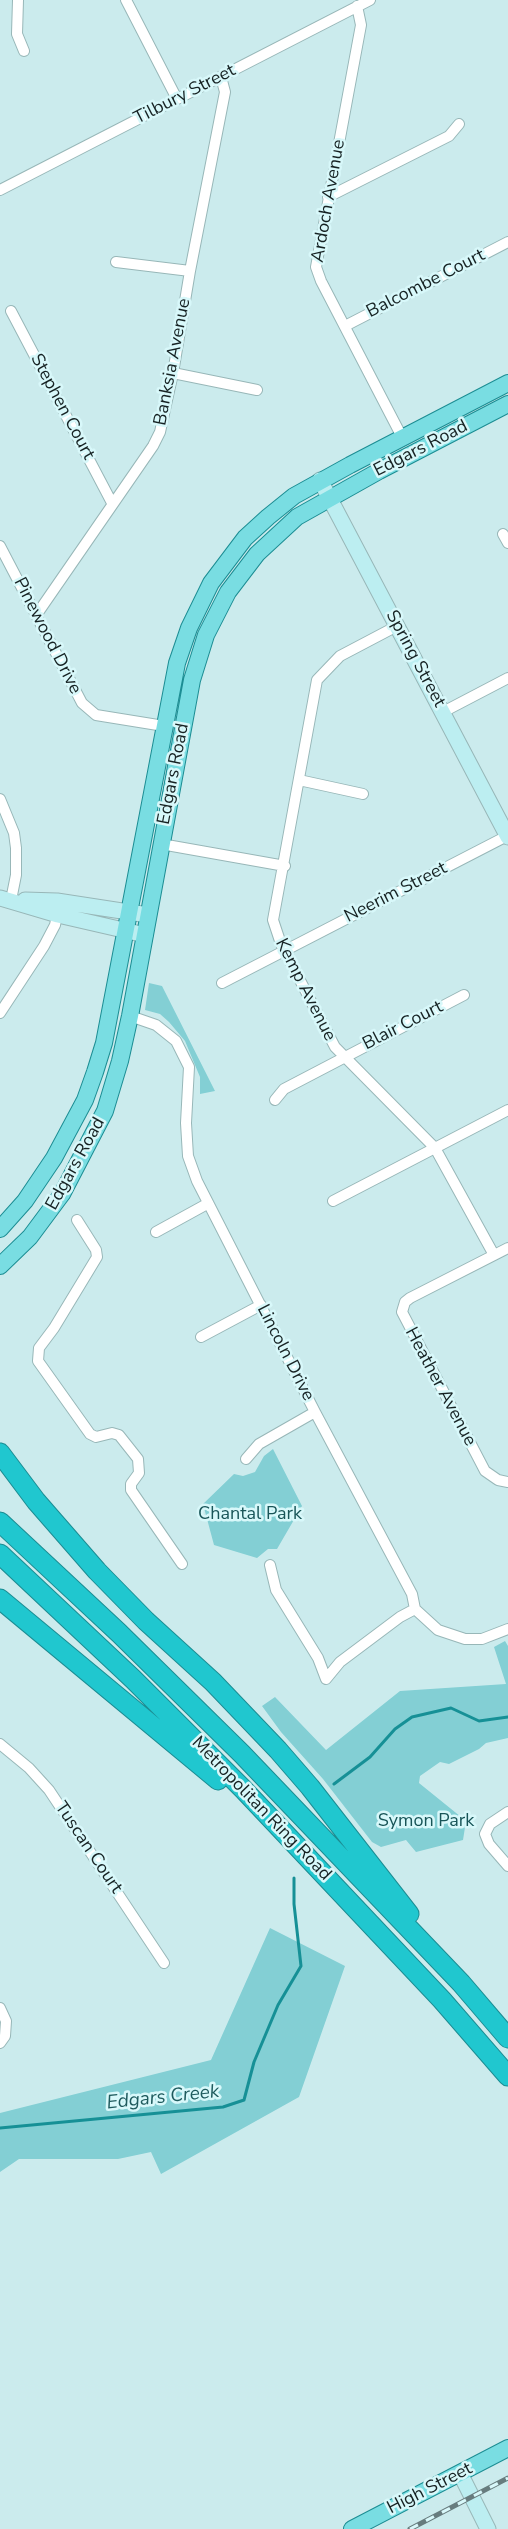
<!DOCTYPE html>
<html>
<head>
<meta charset="utf-8">
<style>
  body { margin:0 }
  canvas { display:block; background:#cbebed }
</style>
</head>
<body>
<canvas width="508" height="2529"></canvas>
<script>
const g = document.querySelector('canvas').getContext('2d');
g.lineJoin = 'round';
function paint(path, color) {
  g.fillStyle = color;
  g.fill(path, 'evenodd');
}
function shape(rows) {
  const path = new Path2D();
  for (const r of rows) {
    path.moveTo(r[0], r[1]);
    for (let i = 2; i < r.length; i += 2) path.lineTo(r[i], r[i + 1]);
  }
  return path;
}
function trace(path, color, width, dash) {
  g.strokeStyle = color;
  g.lineWidth = width;
  g.lineCap = dash ? 'butt' : 'round';
  g.setLineDash(dash || []);
  g.stroke(path);
}
function label(font, color, halo, rows, align = 'center') {
  g.font = font + ' "Nunito Sans",sans-serif';
  g.lineWidth = 5;
  g.setLineDash([]);
  g.textBaseline = 'middle';
  g.strokeStyle = halo;
  g.fillStyle = color;
  for (const [text, x, y, turn = 0] of rows) {
    g.save();
    g.translate(x, y);
    g.rotate((+turn || 0) * Math.PI / 180);
    g.textAlign = isNaN(turn) ? turn : align;
    if (halo) g.strokeText(text, 0, 0);
    g.fillText(text, 0, 0);
    g.restore();
  }
}
const green = shape([
  [149,983,162,986,215,1091,200,1094,200,1077,185,1041,169,1022,160,1014,145,1010],
  [273,1449,302,1506,277,1549,268,1549,257,1558,214,1545,203,1504,234,1474,243,1476,255,1472,264,1456],
  [505,1641,508,1646,508,1738,486,1743,479,1749,449,1764,440,1762,420,1776,419,1783,466,1821,463,1840,416,1852,406,1840,381,1847,372,1842,323,1779,281,1732,262,1706,275,1697,326,1750,400,1691,506,1684,494,1647],
  [270,1928,345,1966,299,2097,161,2174,151,2152,118,2159,19,2159,0,2172,0,2113,211,2060]
]);
const stream = shape([
  [334,1784,370,1757,395,1729,412,1717,451,1708,479,1721,508,1717],
  [0,2128,223,2107,244,2100,254,2062,278,2005,301,1966,294,1904,294,1878]
]);
const street = shape([
  [18,0,17,34,24,51],
  [126,0,177,99],
  [357,6,361,25,316,267,321,281,402,437],
  [0,190,370,0],
  [328,197,449,136,459,124],
  [116,262,190,271],
  [11,311,112,503],
  [345,326,508,242],
  [173,373,257,390],
  [503,534,508,543],
  [0,546,82,703,96,715,164,726],
  [37,614,153,446,160,432,173,373,190,271,225,92,221,77],
  [397,626,340,656,317,680,273,920,281,944,335,1047,435,1148,494,1255],
  [443,712,508,678],
  [299,780,363,794],
  [0,799,14,833,16,848,16,875,11,900],
  [161,844,285,866],
  [222,983,507,836],
  [0,1013,44,946,55,925,58,911],
  [130,1016,156,1025,176,1041,189,1067,186,1123,188,1156,197,1181,315,1412,412,1594,415,1609,438,1630,465,1639,482,1639,508,1629],
  [275,1100,284,1089,464,995],
  [333,1201,508,1110],
  [77,1220,96,1250,97,1257,54,1328,39,1348,38,1361,90,1434,96,1437,112,1433,119,1435,138,1459,139,1473,131,1484,131,1490,182,1564],
  [156,1232,207,1204],
  [508,1248,410,1298,405,1302,402,1312,485,1471,498,1480,508,1482],
  [201,1337,261,1305],
  [246,1459,259,1444,315,1412],
  [270,1565,276,1590,318,1658,326,1679,340,1662,400,1617,415,1609],
  [0,1744,29,1768,49,1790,164,1963],
  [508,1812,490,1824,485,1834,489,1844,508,1866],
  [0,2008,6,2021,5,2036,0,2043]
]);
const secondary = shape([
  [320,480,508,837],
  [0,898,58,915,145,935],
  [25,900,57,901,148,915],
  [460,2473,488,2529]
]);
const primary = shape([
  [0,1229,25,1201,54,1158,85,1100,95,1072,104,1043,177,663,189,628,211,583,245,538,268,517,294,496,350,465,508,383],
  [0,1266,30,1237,62,1194,105,1111,120,1061,130,1016,192,680,206,635,228,592,257,554,297,517,379,471,508,404],
  [352,2529,508,2448]
]);
const highway = shape([
  [0,1453,36,1501,97,1571,146,1621,213,1682,278,1750,310,1787,409,1914],
  [0,1522,119,1633,242,1754,461,1983,508,2038],
  [0,1554,133,1679,243,1789,442,2000,508,2076],
  [0,1599,218,1780]
]);
const rail = shape([
  [410,2529,508,2478]
]);
const streetNames = [
  ["Tilbury Street",185,95,-27],
  ["Ardoch Avenue",329,201,-80],
  ["Balcombe Court",426,284,-27],
  ["Banksia Avenue",173,362,-79],
  ["Stephen Court",62,407,62],
  ["Edgars Road",421,449,-27],
  ["Pinewood Drive",47,636,63],
  ["Spring Street",415,659,62],
  ["Edgars Road",174,774,-79],
  ["Neerim Street",396,893,-27],
  ["Kemp Avenue",305,990,63],
  ["Blair Court",403,1026,-27],
  ["Edgars Road",76,1164,-61],
  ["Lincoln Drive",285,1353,63],
  ["Heather Avenue",440,1387,62],
  ["Metropolitan Ring Road",261,1809,46],
  ["Tuscan Court",88,1848,56],
  ["High Street",430,2489,-27]
];
const parkNames = [
  ["Chantal Park",250,1515],
  ["Symon Park",426,1822]
];
const waterNames = [
  ["Edgars Creek",163,2098,-6]
];
paint(green, '#83cfd4');
trace(stream, '#169096', 3);
trace(street, '#98b7b8', 12);
trace(secondary, '#98b7b8', 17);
trace(primary, '#1c8d93', 18);
trace(highway, '#1c8d93', 21);
trace(street, '#fff', 10);
trace(secondary, '#bceef1', 15);
trace(primary, '#79dde2', 16);
trace(highway, '#20c7cf', 19);
trace(rail, '#677c7e', 5);
trace(rail, '#d8f8fa', 3, [9]);
label('18px', '#162223', '#d8f8fa', streetNames);
label('18px', '#185558', '#d8f8fa', parkNames);
label('italic 19px', '#1e5a5d', '#d8f8fa', waterNames);
</script>
</body>
</html>
